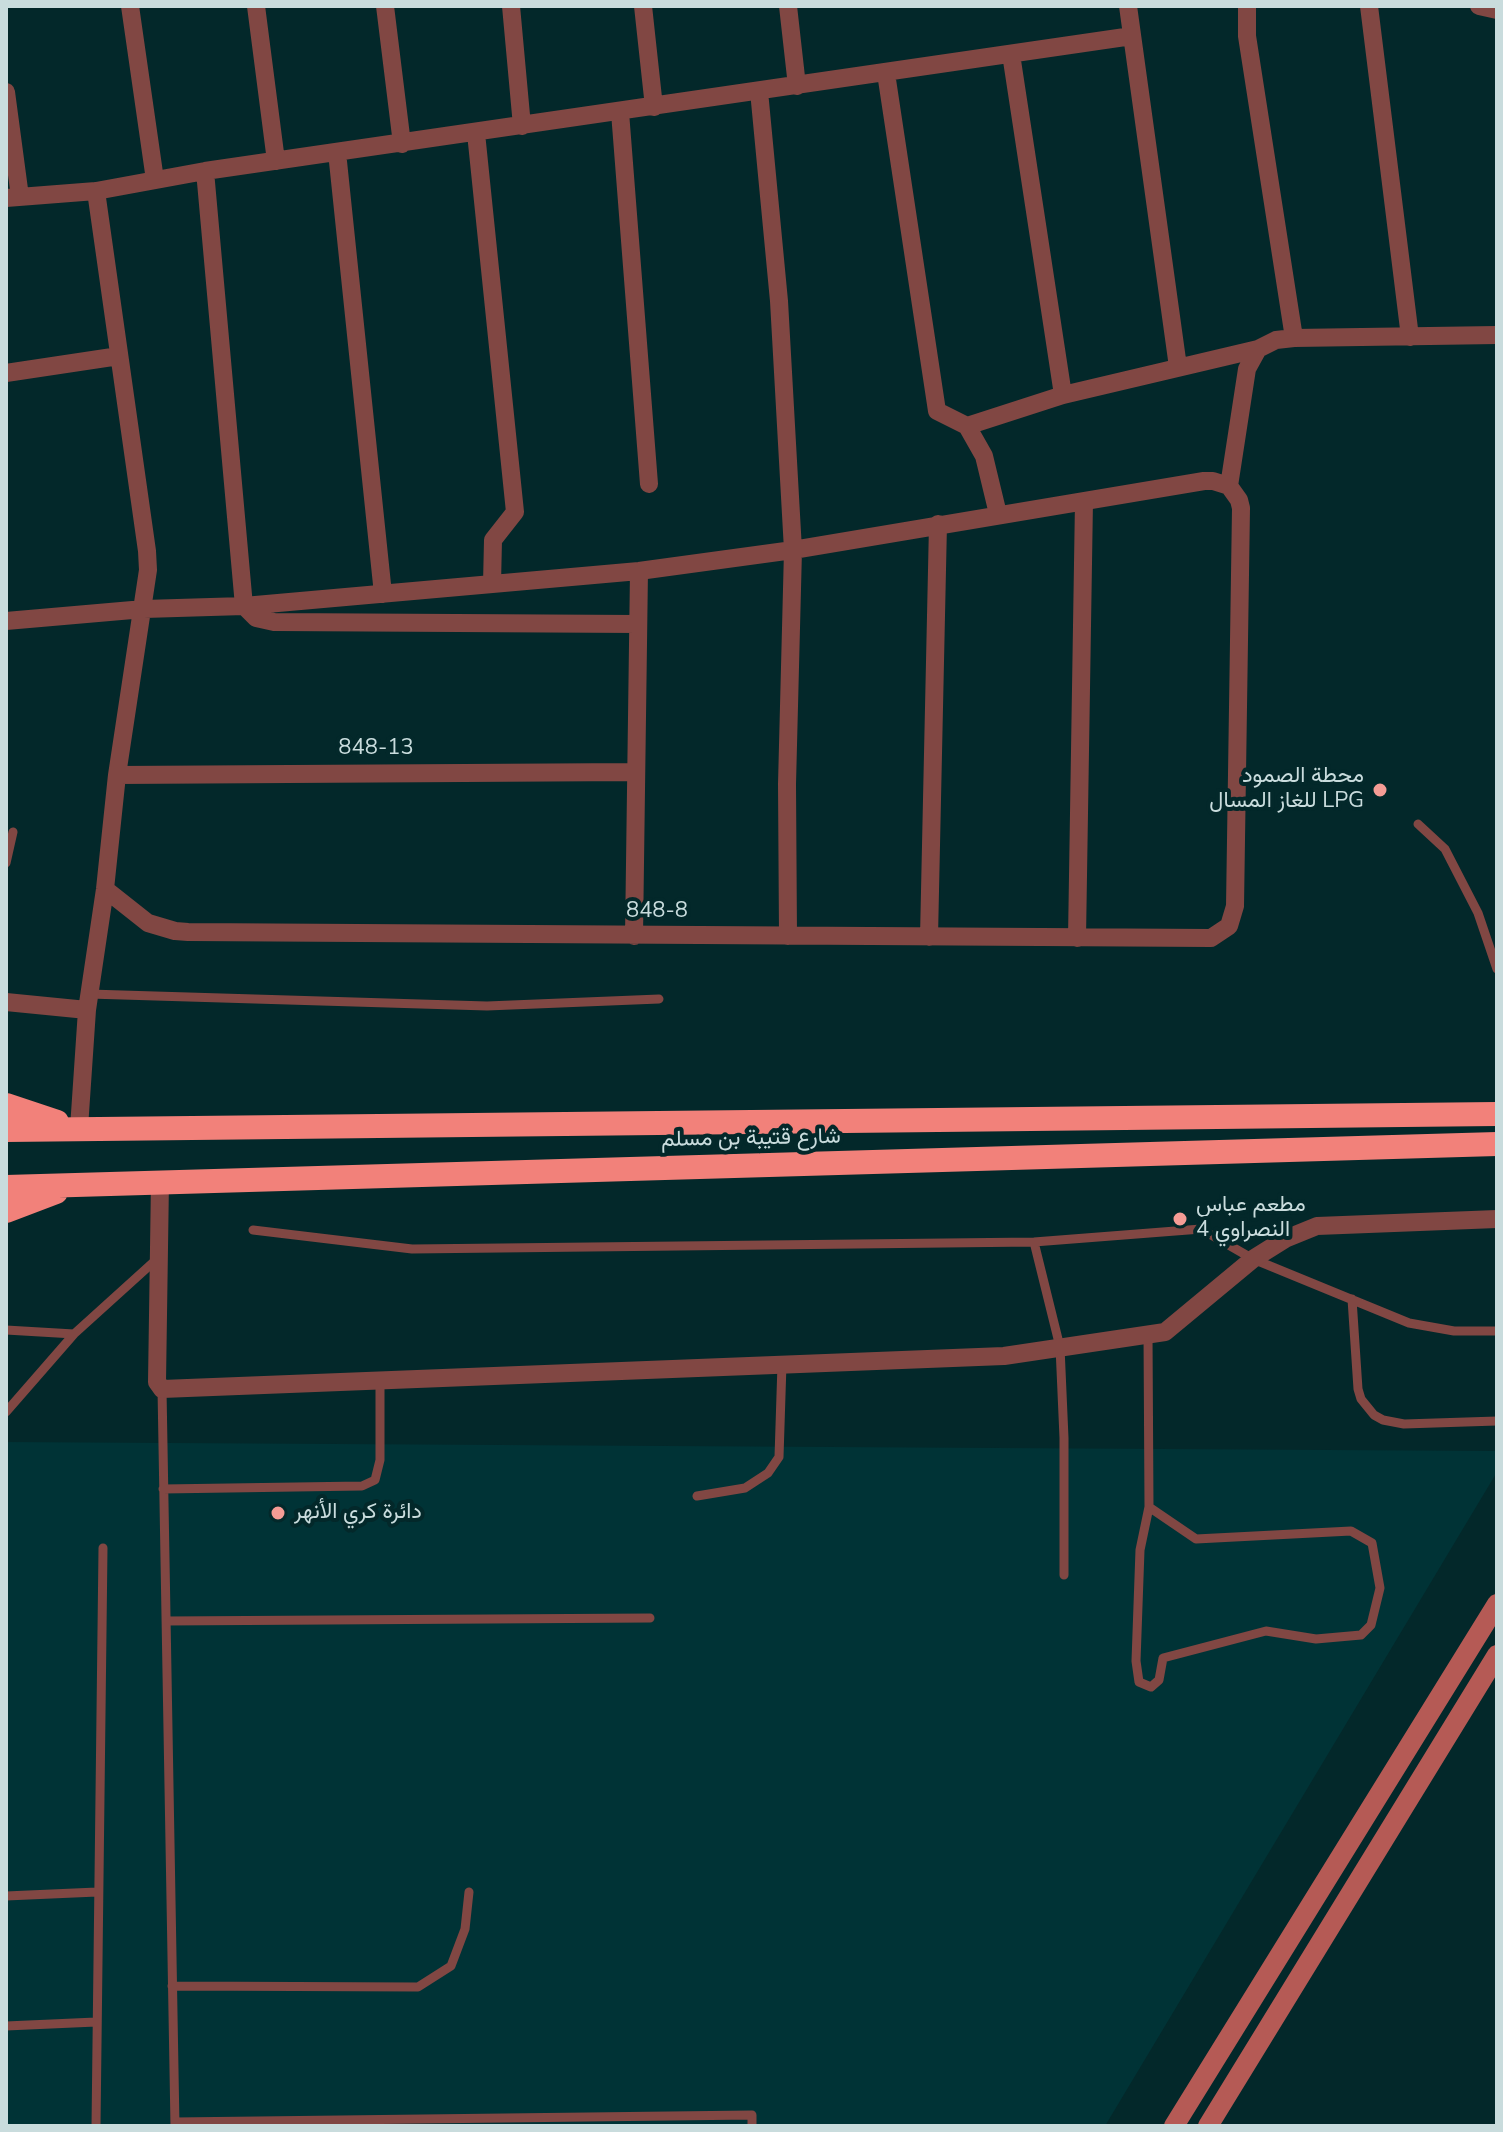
<!DOCTYPE html>
<html>
<head>
<meta charset="utf-8">
<style>
  body { margin:0 }
  #map { position:relative; width:1503px; height:2132px; overflow:hidden; background:#03282a; font-family:"Nunito Sans",sans-serif }
  canvas { display:block }
  .frame { position:absolute; inset:0; border:8px solid #c9dcdd; pointer-events:none }
</style>
</head>
<body>
<div id="map">
<canvas width="1503" height="2132"></canvas>
<div class="frame"></div>
</div>
<script>
const g = document.querySelector('canvas').getContext('2d');
g.lineJoin = 'round';
function paint(path, color) {
  g.fillStyle = color;
  g.fill(path, 'evenodd');
}
function shape(rows) {
  const path = new Path2D();
  for (const r of rows) {
    path.moveTo(r[0], r[1]);
    for (let i = 2; i < r.length; i += 2) path.lineTo(r[i], r[i + 1]);
  }
  return path;
}
function trace(path, color, width, dash) {
  g.strokeStyle = color;
  g.lineWidth = width;
  g.lineCap = dash ? 'butt' : 'round';
  g.setLineDash(dash || []);
  g.stroke(path);
}
function label(font, color, halo, rows, align = 'center') {
  g.font = font + ' "Nunito Sans",Vazirmatn,sans-serif';
  g.lineWidth = 8;
  g.setLineDash([]);
  g.textBaseline = 'middle';
  g.strokeStyle = halo;
  g.fillStyle = color;
  for (const [text, x, y, turn = 0] of rows) {
    g.save();
    g.translate(x, y);
    g.rotate((+turn || 0) * Math.PI / 180);
    g.textAlign = isNaN(turn) ? turn : align;
    if (halo) g.strokeText(text, 0, 0);
    g.fillText(text, 0, 0);
    g.restore();
  }
}
const built = shape([
  [6,1442,1497,1451,1497,1472,1105,2126,6,2126]
]);
const lane = shape([
  [1418,824,1445,849,1478,913,1497,969],
  [6,863,13,832],
  [89,994,487,1006,659,999],
  [253,1230,412,1249,1034,1242,1201,1229,1253,1259,1409,1323,1454,1331,1497,1331],
  [1034,1242,1060,1347,1064,1438,1064,1575],
  [1352,1299,1358,1389,1361,1399,1374,1415,1383,1420,1404,1424,1497,1421],
  [6,1330,74,1334],
  [1148,1334,1149,1507,1140,1550,1136,1661,1139,1682,1151,1687,1159,1680,1163,1658,1266,1631,1316,1639,1361,1635,1371,1625,1380,1588,1372,1543,1351,1531,1196,1539,1149,1507],
  [162,1389,175,2126],
  [6,1412,74,1334,158,1258],
  [163,1489,362,1486,375,1480,380,1460,380,1379],
  [697,1496,745,1488,768,1473,779,1457,782,1364],
  [166,1621,650,1618],
  [6,1896,97,1892],
  [172,1986,418,1987,451,1966,465,1929,469,1892],
  [6,2026,96,2022],
  [175,2122,752,2115,752,2126],
  [96,2126,103,1548]
]);
const street = shape([
  [130,6,155,180],
  [256,6,276,161],
  [385,6,402,144],
  [511,6,522,126],
  [643,6,654,107],
  [788,6,797,86],
  [1128,6,1178,367],
  [1247,6,1247,36,1294,338],
  [1369,6,1410,337],
  [1479,6,1497,10],
  [1011,54,1063,395],
  [886,73,937,411,967,426,1063,395,1258,349],
  [759,91,779,301,793,550,787,784,788,936],
  [6,92,20,197],
  [620,112,649,484],
  [476,133,515,512,493,540,492,584],
  [337,152,383,594],
  [205,171,244,606,256,618,274,622,638,624],
  [6,198,96,191,205,171,1132,36],
  [6,373,119,356],
  [967,426,984,456,998,514],
  [1229,486,1247,369,1258,349,1276,340,1294,338,1497,335],
  [6,621,144,609,244,606,639,571,793,550,1204,481,1213,481,1229,486,1239,500,1241,508,1235,906,1229,926,1211,938,188,932,175,931,148,923,105,889],
  [117,775,636,772],
  [634,936,639,571],
  [929,937,938,524],
  [1077,938,1084,501],
  [6,1002,87,1010],
  [79,1128,87,1010,105,889,117,775,148,570,147,551,96,191],
  [160,1181,157,1382,162,1389,1004,1356,1165,1332,1253,1259,1285,1239,1317,1226,1497,1219]
]);
const secondary = shape([
  [1174,2126,1497,1604],
  [1208,2126,1497,1655]
]);
const highway = shape([
  [6,1105,57,1122],
  [6,1130,1497,1114],
  [6,1187,1497,1144],
  [6,1211,56,1192]
]);
const markers = [
  [1380,790,8,"#f59c95"],
  [1180,1219,8,"#f59c95"],
  [278,1513,8,"#f59c95"]
];
const streetNames = [
  ["848-13",376,749],
  ["848-8",657,912],
  ["شارع قتيبة بن مسلم",751,1139,-1]
];
const poiNames = [
  ["محطة الصمود",1364,777,"right"],
  ["للغاز المسال LPG",1364,802,"right"],
  ["مطعم عباس",1196,1206],
  ["النصراوي 4",1196,1231],
  ["دائرة كري الأنهر",294,1513]
];
paint(built, '#003336');
trace(lane, '#814743', 9);
trace(street, '#814743', 18);
trace(secondary, '#b55a55', 20);
trace(highway, '#f2817a', 24);
for (const [x, y, r, color] of markers) {
  const dot = new Path2D();
  dot.arc(x, y, r, 0, 2 * Math.PI);
  g.fillStyle = color;
  g.fill(dot);
  trace(dot, '#03282a', 3);
}
label('22px', '#c9dcdd', '#03282a', streetNames);
label('22px', '#c9dcdd', '#03282a', poiNames, 'left');
</script>
</body>
</html>
